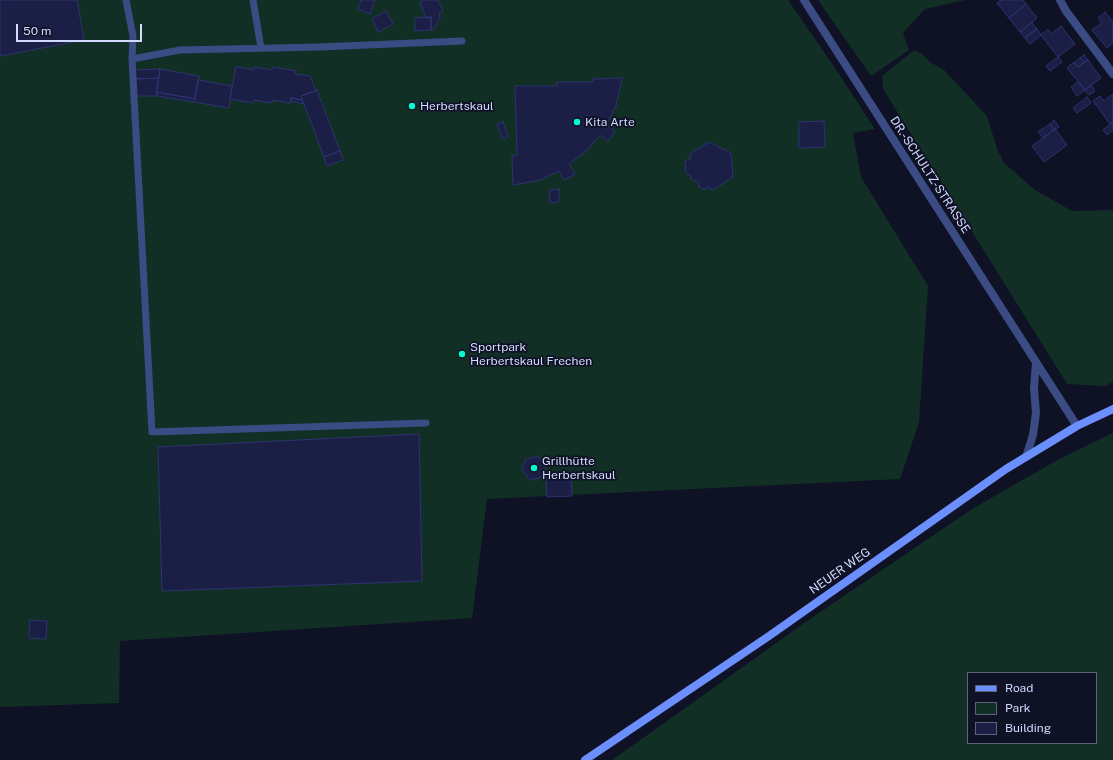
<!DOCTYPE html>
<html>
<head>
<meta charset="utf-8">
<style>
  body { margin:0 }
  #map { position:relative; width:1113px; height:760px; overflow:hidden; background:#0f1125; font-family:"Public Sans",sans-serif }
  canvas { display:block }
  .legend { position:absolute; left:967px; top:672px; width:130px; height:72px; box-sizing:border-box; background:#0f1125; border:1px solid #5d617c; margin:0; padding:5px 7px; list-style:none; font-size:12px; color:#d3daff }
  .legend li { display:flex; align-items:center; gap:8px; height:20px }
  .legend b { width:20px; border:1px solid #5d617c }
  .scale { position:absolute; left:16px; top:24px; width:126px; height:18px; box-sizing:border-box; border:2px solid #d3daff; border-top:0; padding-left:5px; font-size:12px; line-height:14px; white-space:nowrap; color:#d3daff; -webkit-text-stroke:3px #0f1125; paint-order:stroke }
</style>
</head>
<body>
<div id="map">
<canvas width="1113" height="760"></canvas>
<ul class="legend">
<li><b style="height:5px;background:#6b90fd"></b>Road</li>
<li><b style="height:11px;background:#122f26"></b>Park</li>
<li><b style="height:11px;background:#1b1e45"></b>Building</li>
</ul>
<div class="scale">50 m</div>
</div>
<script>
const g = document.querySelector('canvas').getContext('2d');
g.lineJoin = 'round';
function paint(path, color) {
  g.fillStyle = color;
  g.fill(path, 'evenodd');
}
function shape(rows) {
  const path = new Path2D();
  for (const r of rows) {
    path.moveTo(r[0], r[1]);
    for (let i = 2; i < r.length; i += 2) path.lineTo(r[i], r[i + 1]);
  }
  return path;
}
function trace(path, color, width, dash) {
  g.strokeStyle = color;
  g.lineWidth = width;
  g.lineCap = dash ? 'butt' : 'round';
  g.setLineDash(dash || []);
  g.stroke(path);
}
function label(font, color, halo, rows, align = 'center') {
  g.font = font + ' "Public Sans",sans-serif';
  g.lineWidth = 3.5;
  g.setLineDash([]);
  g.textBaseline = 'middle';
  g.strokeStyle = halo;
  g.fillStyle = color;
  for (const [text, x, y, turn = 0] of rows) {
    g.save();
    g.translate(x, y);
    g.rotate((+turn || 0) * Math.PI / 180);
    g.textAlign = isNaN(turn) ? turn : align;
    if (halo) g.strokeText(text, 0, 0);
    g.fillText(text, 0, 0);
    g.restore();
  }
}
const green = shape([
  [0,0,788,0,831,62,875,129,853,133,861,177,928,286,919,422,900,479,487,499,472,618,120,641,119,703,0,707],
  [818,0,965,0,925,9,903,33,909,50,871,76],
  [914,50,922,54,930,62,944,70,987,116,997,149,1004,163,1035,190,1072,211,1113,210,1113,382,1105,386,1067,384,883,89,882,76],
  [1113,433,1113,760,612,760,810,619,972,509,1059,459],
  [968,673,1096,673,1096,743,968,743]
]);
const building = shape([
  [0,0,77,0,84,40,0,56,0,0],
  [361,0,375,0,370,14,358,9,361,0],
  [425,0,438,0,443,11,439,13,440,17,433,30,431,30,431,17,426,18,420,2,425,0],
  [1001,0,1023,0,1026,4,1009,18,997,3,1001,0],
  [1026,4,1037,18,1020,32,1009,18,1026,4],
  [386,11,393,24,378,32,372,19,386,11],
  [1105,12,1113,22,1113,43,1107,48,1092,30,1102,23,1098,18,1105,12],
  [431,17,431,30,415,31,415,18,431,17],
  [1032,23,1037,29,1025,38,1020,32,1032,23],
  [1061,26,1075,44,1058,57,1041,35,1048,29,1051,34,1061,26],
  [1037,29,1041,35,1030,44,1025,38,1037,29],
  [1084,55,1088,60,1084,62,1080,58,1084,55],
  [1058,57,1062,62,1050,71,1046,66,1058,57],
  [1080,58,1084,62,1078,67,1074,63,1080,58],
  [1088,60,1101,78,1085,90,1067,68,1074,62,1078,67,1088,60],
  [236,67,254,70,254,67,272,70,273,67,296,71,295,74,310,76,316,91,301,96,302,100,291,98,290,103,272,100,272,103,254,100,253,103,230,99,236,67],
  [160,69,159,78,136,79,135,70,160,69],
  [160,69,199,76,195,99,156,92,160,69],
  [159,78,157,96,136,96,135,79,159,78],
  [622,78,616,106,606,125,615,131,608,141,600,135,586,151,569,164,575,174,564,180,559,171,540,180,513,185,512,156,517,155,515,86,557,86,557,82,592,82,593,79,622,78],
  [198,80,232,86,229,108,194,102,198,80],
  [1078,82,1085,90,1077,96,1071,87,1078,82],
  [1091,85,1095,91,1089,95,1085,90,1091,85],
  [317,90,340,151,324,157,301,96,317,90],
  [157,92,195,99,194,102,157,96,157,92],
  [1113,94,1113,122,1110,124,1093,101,1100,96,1104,101,1113,94],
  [1087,97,1091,103,1077,113,1073,108,1087,97],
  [291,98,302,100,304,104,291,101,291,98],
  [1054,120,1059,127,1054,130,1050,124,1054,120],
  [824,121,825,147,799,148,799,122,824,121],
  [503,122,508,137,503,139,497,124,503,122],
  [1113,122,1113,130,1107,135,1103,130,1113,122],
  [1050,124,1054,130,1043,138,1038,132,1050,124],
  [1055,129,1067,145,1044,162,1032,146,1055,129],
  [709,142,731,153,733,177,713,190,706,187,705,190,698,186,699,183,691,179,690,175,686,173,685,161,690,159,690,154,709,142],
  [340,151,343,160,327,166,324,157,340,151],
  [559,189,559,202,550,203,549,190,559,189],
  [419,434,422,581,162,591,158,447,419,434],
  [538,456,546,466,542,477,530,480,522,470,526,459,538,456],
  [571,475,572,496,547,497,546,476,571,475],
  [30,620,47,621,46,639,29,638,30,620]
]);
const lane = shape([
  [126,0,133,36,132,59,152,432,426,423],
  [253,0,261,48],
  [132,59,180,50,320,47,462,41]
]);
const street = shape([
  [804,0,1077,426],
  [1060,0,1066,11,1113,74],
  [1026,457,1033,435,1036,413,1034,388,1036,363]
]);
const secondary = shape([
  [585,760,769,636,1006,469,1077,426,1113,409]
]);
const markers = [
  [412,106,4,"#03fbce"],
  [577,122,4,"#03fbce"],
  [462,354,4,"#03fbce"],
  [534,468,4,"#03fbce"]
];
const poiNames = [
  ["Herbertskaul",420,106],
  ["Kita Arte",585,122],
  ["Sportpark",470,347],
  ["Herbertskaul Frechen",470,361],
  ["Grillhütte",542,461],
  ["Herbertskaul",542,475]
];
const streetNames = [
  ["DR.-SCHULTZ-STRASSE",930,175,57],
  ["NEUER WEG",840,571,-35]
];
paint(green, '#122f26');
paint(building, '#1b1e45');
trace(building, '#2d3371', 1);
trace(lane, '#3a4c83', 7);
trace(street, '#3a4c83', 8);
trace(secondary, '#6b90fd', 8);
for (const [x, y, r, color] of markers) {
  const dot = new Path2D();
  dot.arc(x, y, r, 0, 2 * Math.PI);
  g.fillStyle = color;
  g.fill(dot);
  trace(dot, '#0f1125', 1.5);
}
label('12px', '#d3daff', '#0f1125', poiNames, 'left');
label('12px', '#d3daff', '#0f1125', streetNames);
</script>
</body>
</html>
